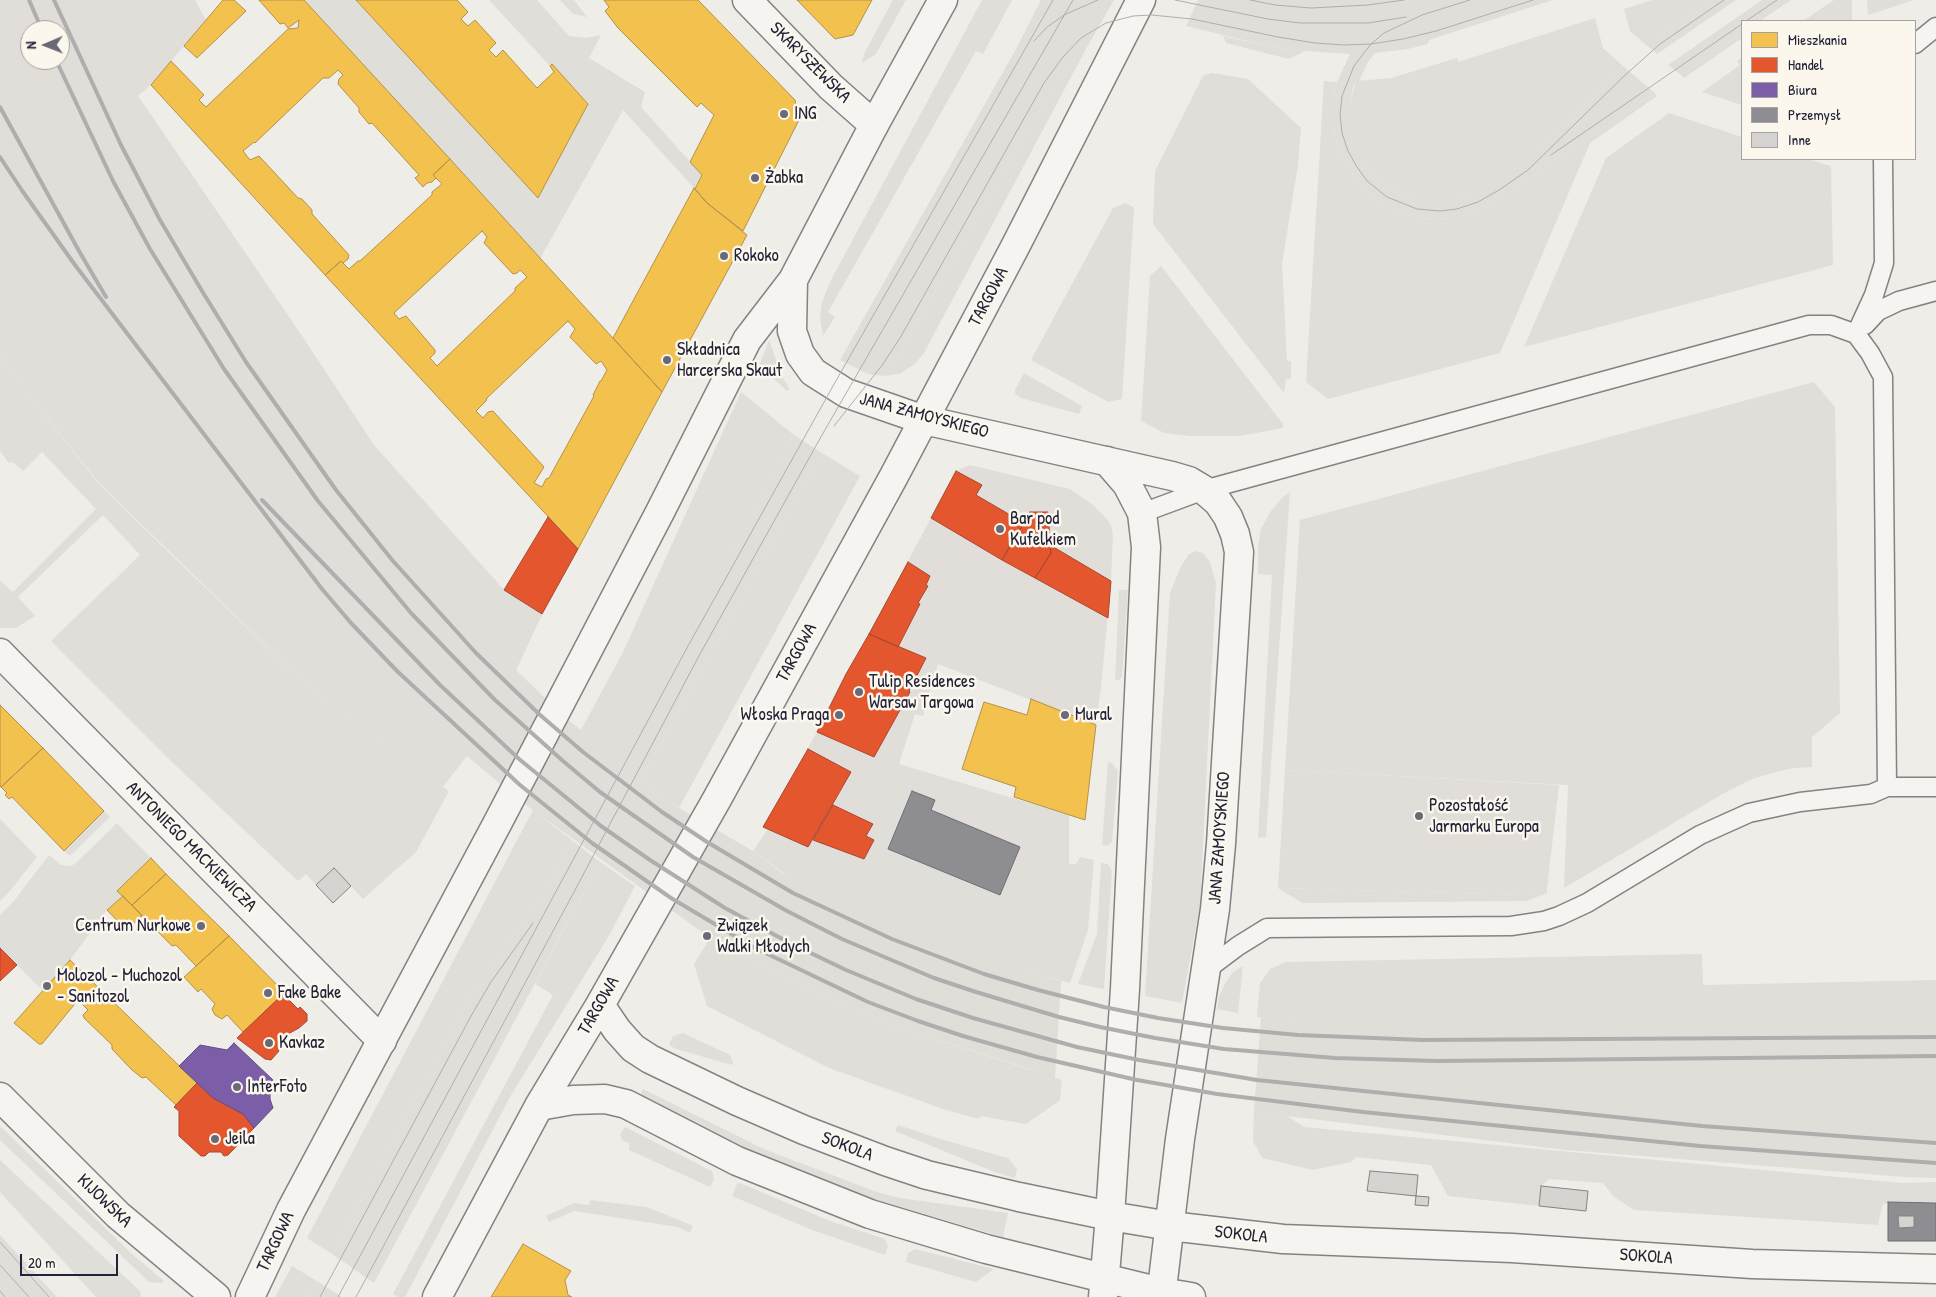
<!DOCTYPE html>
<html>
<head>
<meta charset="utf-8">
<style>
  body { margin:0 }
  #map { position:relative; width:1936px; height:1297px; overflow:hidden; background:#efede8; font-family:"Patrick Hand",sans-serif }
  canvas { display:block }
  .legend { position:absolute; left:1741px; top:20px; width:175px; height:140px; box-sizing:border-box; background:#fbf7ec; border:1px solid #a4a2a5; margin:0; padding:6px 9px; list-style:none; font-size:15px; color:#22223b }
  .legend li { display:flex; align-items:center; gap:10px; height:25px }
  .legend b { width:25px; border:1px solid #a4a2a5 }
  .north { position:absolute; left:20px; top:20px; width:50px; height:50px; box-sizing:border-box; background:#fbf7ec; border:1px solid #a4a2a5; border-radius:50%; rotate:269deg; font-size:14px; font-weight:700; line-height:20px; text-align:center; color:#22223b }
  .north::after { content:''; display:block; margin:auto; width:18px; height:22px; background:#6a6978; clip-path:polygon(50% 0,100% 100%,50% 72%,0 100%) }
  .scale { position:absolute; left:20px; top:1254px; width:98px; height:22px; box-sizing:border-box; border:2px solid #22223b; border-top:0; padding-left:6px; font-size:15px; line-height:18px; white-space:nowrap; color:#22223b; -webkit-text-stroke:4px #fbf7ec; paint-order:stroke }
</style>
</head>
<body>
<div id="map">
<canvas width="1936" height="1297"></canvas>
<ul class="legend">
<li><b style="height:14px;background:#f2c14e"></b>Mieszkania</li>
<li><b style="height:14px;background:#e4572e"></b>Handel</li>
<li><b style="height:14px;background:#7b5ea7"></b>Biura</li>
<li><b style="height:14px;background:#8d8d92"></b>Przemysł</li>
<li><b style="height:14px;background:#d6d4d1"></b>Inne</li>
</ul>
<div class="north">N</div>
<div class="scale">20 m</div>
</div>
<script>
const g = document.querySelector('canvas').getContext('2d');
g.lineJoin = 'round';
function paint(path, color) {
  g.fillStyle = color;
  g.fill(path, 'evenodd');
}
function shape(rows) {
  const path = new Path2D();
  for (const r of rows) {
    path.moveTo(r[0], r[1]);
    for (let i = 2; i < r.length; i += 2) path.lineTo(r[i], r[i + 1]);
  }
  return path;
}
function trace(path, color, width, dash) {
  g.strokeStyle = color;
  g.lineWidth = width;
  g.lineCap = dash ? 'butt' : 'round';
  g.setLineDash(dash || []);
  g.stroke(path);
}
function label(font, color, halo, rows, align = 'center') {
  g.font = font + ' "Patrick Hand",sans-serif';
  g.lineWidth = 5;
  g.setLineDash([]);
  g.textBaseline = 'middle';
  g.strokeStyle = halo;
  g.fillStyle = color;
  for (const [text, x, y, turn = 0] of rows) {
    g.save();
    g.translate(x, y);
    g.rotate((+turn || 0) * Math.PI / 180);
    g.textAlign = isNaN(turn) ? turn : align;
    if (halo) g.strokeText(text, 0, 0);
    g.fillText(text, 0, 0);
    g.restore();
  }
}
const built = shape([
  [0,0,195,0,206,20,151,85,138,96,302,336,374,445,504,590,578,549,538,623,516,670,566,718,615,758,794,435,822,453,641,780,679,808,753,851,781,872,1025,971,1061,981,1055,1079,1027,1068,886,1023,796,983,710,938,522,802,467,756,443,787,316,694,99,483,26,392,0,354],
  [30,30,60,30,60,60,30,60],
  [1041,0,1114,0,1086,49,1074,59,1058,79,886,376,868,374,840,360,1016,49],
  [1198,0,1553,0,1429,40,1428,44,1408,49,1375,53,1368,62,1359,81,1356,81,1353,88,1350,104,1350,121,1362,158,1372,173,1387,185,1403,194,1420,200,1454,200,1471,196,1516,168,1623,66,1655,93,1488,206,1472,213,1454,218,1434,219,1413,217,1393,211,1380,204,1366,192,1343,160,1337,142,1333,123,1333,103,1337,82,1350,54,1305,51,1272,47,1186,26],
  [1713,0,1736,0,1657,54,1646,45],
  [1762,0,1791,0,1760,21,1742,21,1742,33,1681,75,1668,65],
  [970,465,1070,489,1093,505,1107,519,1112,528,1113,537,1111,581,1101,688,1096,725,938,664,923,716,915,714,899,764,1069,815,1069,933,808,847,763,827,817,732,956,471],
  [1285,770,1559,785,1547,889,1527,895,1278,888],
  [573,841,600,862,374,1283,332,1254,475,988,542,896],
  [1936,988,1936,1178,1905,1177,1566,1150,1254,1112,1261,1017,1297,1021,1296,991],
  [0,1235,57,1297,0,1297],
  [317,1281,342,1297,308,1297]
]);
const green = shape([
  [80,0,115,0,124,27,129,71,138,96,302,336,373,445,504,590,521,601,538,623,516,670,471,624,389,531,333,452,310,415,262,345,254,325,233,297,185,219,176,194,157,169,114,80,109,59,98,34,87,17],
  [304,0,356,0,538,197,588,104,552,64,550,66,489,0,537,0,569,36,586,38,601,35,589,58,645,92,641,107,702,175,695,189,623,110,540,259],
  [560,0,574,0,587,17,573,14],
  [893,0,906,0,876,54,862,63,864,54],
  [982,0,1012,0,983,54,976,51,828,312,835,317,823,336,820,318,822,302,831,280],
  [1652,0,1713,0,1646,45,1630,31,1624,9],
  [1834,0,1852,0,1852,21,1803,21],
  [1867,0,1914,0,1868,15],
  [1595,18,1603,48,1623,66,1516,168,1497,182,1471,196,1454,200,1420,200,1403,194,1387,185,1372,173,1362,158,1354,141,1350,121,1350,104,1356,81,1391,78,1457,58,1458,62],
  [1742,33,1742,38,1684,78,1681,75],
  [1223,36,1272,47,1305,51,1289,59,1226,43],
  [1086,49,924,353,915,364,901,373,886,376,1058,79,1074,59],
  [1742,57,1742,105,1702,92,1740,65,1737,61],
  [1212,73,1248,79,1301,128,1298,165,1282,264,1287,361,1291,361,1291,379,1286,379,1284,393,1153,224,1155,171,1203,76],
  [1324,81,1337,82,1333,103,1333,123,1337,142,1343,160,1366,192,1380,204,1393,211,1413,217,1434,219,1454,218,1472,213,1488,206,1655,93,1657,96,1590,143,1500,353,1328,399,1306,382],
  [1669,113,1742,137,1742,159,1808,159,1831,166,1833,265,1524,347,1606,158],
  [1126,203,1134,208,1122,399,1108,402,1031,360,1113,208],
  [1161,266,1283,424,1283,428,1240,436,1190,436,1164,433,1141,421,1150,276],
  [769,340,782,377,790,390,786,390,759,366],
  [0,354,26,392,98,483,159,543,316,694,449,791,416,852,363,899,334,868,316,885,306,874,298,881,171,761,51,641,140,555,103,515,18,597,35,616,16,628,0,628,0,581,13,592,96,509,42,452,23,471,13,462,9,463,0,451],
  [1024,373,1082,406,1079,414,1021,398,1015,394,1015,390],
  [1814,382,1835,407,1840,713,1812,737,1812,767,1794,768,1772,773,1752,779,1726,792,1564,888,1568,785,1285,770,1300,520],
  [741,392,794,435,615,759,581,730,623,652],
  [822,453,860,476,679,808,641,780],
  [1290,492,1266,837,1258,838,1272,575,1258,574,1258,546,1261,529,1271,511,1283,497],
  [1196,551,1203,553,1210,562,1216,583,1200,905,1182,1003,1145,996,1170,593,1180,568,1189,554],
  [1119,590,1128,590,1122,677,1118,681,1115,679],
  [1108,762,1112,763,1118,771,1112,842,1107,846,1102,845],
  [910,768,1069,815,1068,838,1036,830,940,789,938,793,930,789,928,793,915,787,888,849,1013,884,1028,852,1068,864,1076,864,1080,857,1094,860,1088,930,1070,983,1025,971,960,949,880,918,812,888,781,871,753,851,768,829,808,847,813,840,864,859],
  [533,810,573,841,542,896,475,988,332,1254,307,1238],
  [104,811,110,817,70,856,64,851],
  [0,819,37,857,9,892,0,901],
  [117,823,151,858,117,891,123,896,107,910,70,960,43,991,0,948,0,915,13,902,49,855,61,865,70,866,75,864],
  [600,862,635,886,610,934,510,1097,405,1297,398,1297,393,1294,553,995,535,984],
  [1101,863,1108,864,1112,871,1104,989,1078,984,1097,934],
  [1278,888,1527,895,1547,889,1547,893,1526,901,1302,903],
  [710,938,796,983,886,1023,1062,1080,1060,1100,1026,1124,981,1116,978,1119,943,1109,829,1068,707,1006,694,964],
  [1702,954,1703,985,1936,980,1936,1018,1353,1022,1321,1016,1297,1021,1257,1017,1260,983,1270,969,1286,962],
  [1243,966,1238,1013,1217,1009,1219,996,1226,982,1233,972],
  [683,1033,730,1055,733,1062,732,1065,676,1049,669,1045,673,1036],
  [1936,1069,1936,1127,1826,1121,1416,1086,1416,1077,1758,1074],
  [643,1089,766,1150,877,1192,900,1198,1008,1213,1003,1237,880,1201,770,1160,640,1096],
  [1254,1112,1287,1116,1304,1127,1902,1183,1936,1182,1936,1202,1888,1202,1882,1206,1878,1225,1634,1210,1614,1197,1603,1183,1549,1179,1541,1186,1539,1206,1448,1196,1431,1165,1356,1157,1351,1162,1313,1170,1262,1158,1253,1141],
  [898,1125,940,1139,1008,1158,1017,1169,1015,1178,992,1171,895,1131],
  [0,1126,132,1254,164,1281,162,1283,149,1282,0,1140],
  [625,1127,712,1171,714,1179,710,1187,629,1150,629,1143,622,1140,620,1134],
  [0,1160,140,1291,141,1297,96,1297,0,1192],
  [740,1183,830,1221,885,1239,888,1246,885,1255,812,1230,732,1196,737,1184],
  [590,1200,647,1207,693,1226,690,1233,678,1227,574,1211,549,1222,546,1216,574,1203,589,1205],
  [915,1249,994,1269,976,1282,906,1262,908,1253],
  [292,1266,317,1281,308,1297,275,1297]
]);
const homes = shape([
  [223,0,234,0,246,11,197,58,184,46,223,0],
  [259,0,304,0,450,159,433,175,436,178,432,182,427,183,423,187,415,178,419,175,372,123,369,124,359,112,359,108,338,84,339,79,343,75,338,70,329,78,323,78,255,143,254,142,243,151,250,160,259,156,298,198,302,199,312,210,312,214,349,255,348,259,343,263,341,261,325,275,151,85,171,61,204,95,199,100,206,107,288,29,298,28,299,20,288,28,284,23,280,24,259,0],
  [356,0,457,0,468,12,461,19,468,26,475,20,496,43,489,50,496,57,503,50,537,88,554,72,550,66,552,64,588,104,538,198,356,0],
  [604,0,698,0,795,100,799,120,743,231,707,203,695,189,702,175,690,162,714,115,701,103,697,107,618,28,605,11,609,7,604,0],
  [797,0,872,0,853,35,835,39,797,0],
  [450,159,662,392,578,549,325,275,341,261,349,269,358,261,360,261,432,195,432,192,442,184,433,175,450,159],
  [482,231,487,237,484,243,513,274,517,273,520,270,527,277,515,288,515,291,437,366,430,358,435,353,435,350,406,316,399,319,394,313,482,231],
  [568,321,575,329,570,337,596,364,601,361,607,370,601,381,600,381,593,395,594,396,549,478,546,479,542,487,534,483,544,467,493,411,488,412,483,418,476,411,486,401,487,398,568,321],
  [694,188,707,203,747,235,662,392,613,338,694,188],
  [1031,699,1096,725,1085,820,1014,797,1016,787,962,769,984,702,1027,715,1031,699],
  [0,705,43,748,1,787,0,786,0,705],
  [43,748,104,811,64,851,12,797,9,799,5,795,7,793,1,787,43,748],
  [151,858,166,874,132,905,117,891,151,858],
  [166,874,229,936,196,966,176,945,172,946,132,905,166,874],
  [123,896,142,916,126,930,107,910,123,896],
  [229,936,285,993,243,1032,227,1015,222,1019,215,1015,212,1009,215,1004,201,989,198,992,184,977,229,936],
  [70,960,197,1083,176,1105,146,1077,142,1078,132,1070,112,1049,112,1045,84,1018,83,1015,88,1010,78,1000,42,1044,39,1044,14,1023,70,960],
  [523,1244,571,1271,565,1280,568,1295,572,1297,491,1297,523,1244]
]);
const shops = shape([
  [956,471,982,485,976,495,1024,523,1002,560,931,518,956,471],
  [1030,512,1048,512,1051,553,1035,578,1002,560,1030,512],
  [548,517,578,549,542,614,504,590,548,517],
  [1050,545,1111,581,1108,618,1035,578,1051,553,1050,545],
  [908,562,930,576,926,585,928,586,918,603,920,604,898,647,869,634,908,562],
  [869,634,926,658,909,691,910,692,874,757,817,732,846,674,869,634],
  [808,749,851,772,808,847,763,827,808,749],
  [833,805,873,824,866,836,874,840,864,859,813,840,833,805],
  [0,948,17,965,0,981,0,948],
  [283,994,298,1009,300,1007,307,1014,307,1021,299,1028,288,1034,287,1039,281,1039,277,1046,279,1051,271,1060,265,1059,237,1038,283,994],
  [197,1083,213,1098,243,1114,254,1128,228,1155,224,1156,221,1152,209,1152,205,1156,201,1156,179,1136,179,1111,174,1107,197,1083]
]);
const offices = shape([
  [234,1043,273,1080,270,1089,270,1099,273,1108,254,1128,243,1114,213,1098,179,1066,200,1045,227,1050,234,1043]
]);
const industry = shape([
  [912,791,935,800,931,810,1020,847,1000,895,888,849,912,791],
  [1888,1202,1936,1203,1936,1241,1888,1241,1888,1202]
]);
const building = shape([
  [334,868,351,886,333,903,316,885,334,868],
  [1370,1171,1418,1175,1416,1196,1367,1191,1370,1171],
  [1541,1186,1588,1191,1586,1211,1539,1206,1541,1186],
  [1416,1196,1429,1197,1428,1206,1415,1205,1416,1196],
  [1898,1216,1914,1216,1914,1227,1899,1228,1898,1216]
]);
const lane = shape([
  [1915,44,1936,27],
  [1865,325,1878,311,1899,301,1936,291],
  [1856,334,1874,295,1884,263,1883,159],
  [1142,513,1204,490,1809,325,1831,325,1856,334,1870,353,1883,377,1887,787],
  [1206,970,1238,946,1267,928,1511,926,1544,921,1559,916,1587,903,1700,835,1749,813,1800,802,1871,794,1887,787,1936,787]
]);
const street = shape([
  [747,0,831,87,874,125],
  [0,653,382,1041]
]);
const secondary = shape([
  [793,280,792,331,800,354,813,372,846,393,924,420,1172,476,1189,481,1204,490,1218,502,1228,517,1235,534,1239,552,1221,844,1215,909,1180,1139,1161,1297],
  [600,1005,617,1030,633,1048,650,1059,737,1101,804,1130,885,1161,927,1175,1019,1197,1110,1216,1170,1226,1283,1239,1512,1248,1752,1264,1936,1269],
  [0,1097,118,1215,216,1297],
  [539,1106,573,1100,605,1099,626,1104,737,1161,870,1214,986,1249,1161,1292,1191,1297],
  [250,1297,291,1210,497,824,660,512,747,340,793,280,874,125,943,0],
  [437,1297,539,1106,600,1005,717,799,894,476,1015,247,1141,0],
  [1103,1297,1110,1216,1125,989,1146,547,1142,513,1127,484,1107,461]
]);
const tram = shape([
  [1175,0,1268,19,1300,23,1368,23,1406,17],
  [1250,0,1275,5,1311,8,1368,5,1404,0],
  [1470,0,1422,15,1384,33,1371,44,1354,66,1342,96,1340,115,1342,133,1348,151,1357,167,1367,181,1387,197,1417,209,1440,211,1457,209,1478,202,1499,190,1528,170,1623,77,1660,44,1724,0],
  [1746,21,1777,0],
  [1034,41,1046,28,1064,15,1098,0],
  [1551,155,1742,24],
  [834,426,883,364,900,338,1044,83,1063,57,1081,38,1106,23,1133,16,1152,15,1192,19,1278,37,1315,43,1344,45,1371,44,1403,39,1436,31,1533,0],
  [0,1242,49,1297],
  [0,1265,29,1297],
  [0,1291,5,1297],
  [320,1297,471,1016,491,982,533,923],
  [338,1297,688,646,833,386,1053,0],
  [356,1297,574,892,700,654,822,435,1073,0]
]);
const rail = shape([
  [29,0,42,30],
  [54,0,121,145,160,220,202,291,246,362,336,490,393,561,476,653,539,714,583,752,662,812,707,842,793,893,892,939,984,974,1038,990,1104,1007,1158,1018,1223,1028,1298,1035,1423,1040,1936,1037],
  [56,60,113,181,150,249,224,369,318,501,411,613,495,700,563,761,600,792,693,857,787,911,842,939,934,978,976,992,1059,1017,1100,1027,1155,1038,1224,1049,1335,1058,1437,1061,1936,1056],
  [0,107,79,251,106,297],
  [0,157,23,192,75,265,322,589,351,623,397,671,520,785,592,843,671,898,755,948,868,1002,918,1021,963,1036,1037,1057,1137,1080,1217,1094,1363,1112,1700,1146,1936,1163],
  [262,500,440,685,519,759,601,826,650,860,725,908,788,942,846,970,916,999,973,1018,1077,1047,1139,1060,1257,1080,1702,1126,1936,1143]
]);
const markers = [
  [784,114,5,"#6a6978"],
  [755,178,5,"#6a6978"],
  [724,256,5,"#6a6978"],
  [667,360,5,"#6a6978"],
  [1000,529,5,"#6a6978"],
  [859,692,5,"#6a6978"],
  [839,715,5,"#6a6978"],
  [1065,715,5,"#6a6978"],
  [1419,816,5,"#6a6978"],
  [201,926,5,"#6a6978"],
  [707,936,5,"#6a6978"],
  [47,986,5,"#6a6978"],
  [268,993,5,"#6a6978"],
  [269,1043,5,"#6a6978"],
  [237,1087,5,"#6a6978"],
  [215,1139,5,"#6a6978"]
];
const streetNames = [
  ["SKARYSZEWSKA",810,63,45],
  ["TARGOWA",989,297,-62],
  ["JANA ZAMOYSKIEGO",924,416,15],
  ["TARGOWA",797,653,-61],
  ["JANA ZAMOYSKIEGO",1220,838,-86],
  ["ANTONIEGO MACKIEWICZA",191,847,45],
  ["TARGOWA",599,1006,-60],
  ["SOKOLA",847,1147,21],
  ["KIJOWSKA",104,1201,44],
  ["SOKOLA",1241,1235,6],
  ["TARGOWA",276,1242,-65],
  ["SOKOLA",1646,1257,4]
];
const poiNames = [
  ["ING",794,114],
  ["Żabka",765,178],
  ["Rokoko",734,256],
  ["Składnica",677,350],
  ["Harcerska Skaut",677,371],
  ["Bar pod",1010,519],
  ["Kufelkiem",1010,540],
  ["Tulip Residences",869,682],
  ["Warsaw Targowa",869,703],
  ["Włoska Praga",829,715,"right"],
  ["Mural",1075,715],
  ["Pozostałość",1429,806],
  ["Jarmarku Europa",1429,827],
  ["Centrum Nurkowe",191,926,"right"],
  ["Związek",717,926],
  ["Walki Młodych",717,947],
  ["Molozol - Muchozol",57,976],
  ["- Sanitozol",57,997],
  ["Fake Bake",278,993],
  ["Kavkaz",279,1043],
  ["InterFoto",247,1087],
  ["Jeila",225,1139]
];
paint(built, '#e1ded9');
paint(green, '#e0ded9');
paint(homes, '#f2c14e');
trace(homes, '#b49148', 1);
paint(shops, '#e4572e');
trace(shops, '#aa4732', 1);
paint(offices, '#7b5ea7');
trace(offices, '#604c87', 1);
paint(industry, '#8d8d92');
trace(industry, '#6d6d78', 1);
paint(building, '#d6d4d1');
trace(building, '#838284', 1);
trace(lane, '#838284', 21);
trace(street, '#838284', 31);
trace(secondary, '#838284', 31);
trace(lane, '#f5f4f0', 18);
trace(street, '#f5f4f0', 28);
trace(secondary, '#f5f4f0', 28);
trace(tram, '#afaeae', 1);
trace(rail, '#afaeae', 4);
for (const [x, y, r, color] of markers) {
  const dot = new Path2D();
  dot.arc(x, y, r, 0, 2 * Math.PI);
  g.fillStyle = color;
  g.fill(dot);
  trace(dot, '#fbf7ec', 2);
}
label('18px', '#22223b', '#fbf7ec', streetNames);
label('18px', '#22223b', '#fbf7ec', poiNames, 'left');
</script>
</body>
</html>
